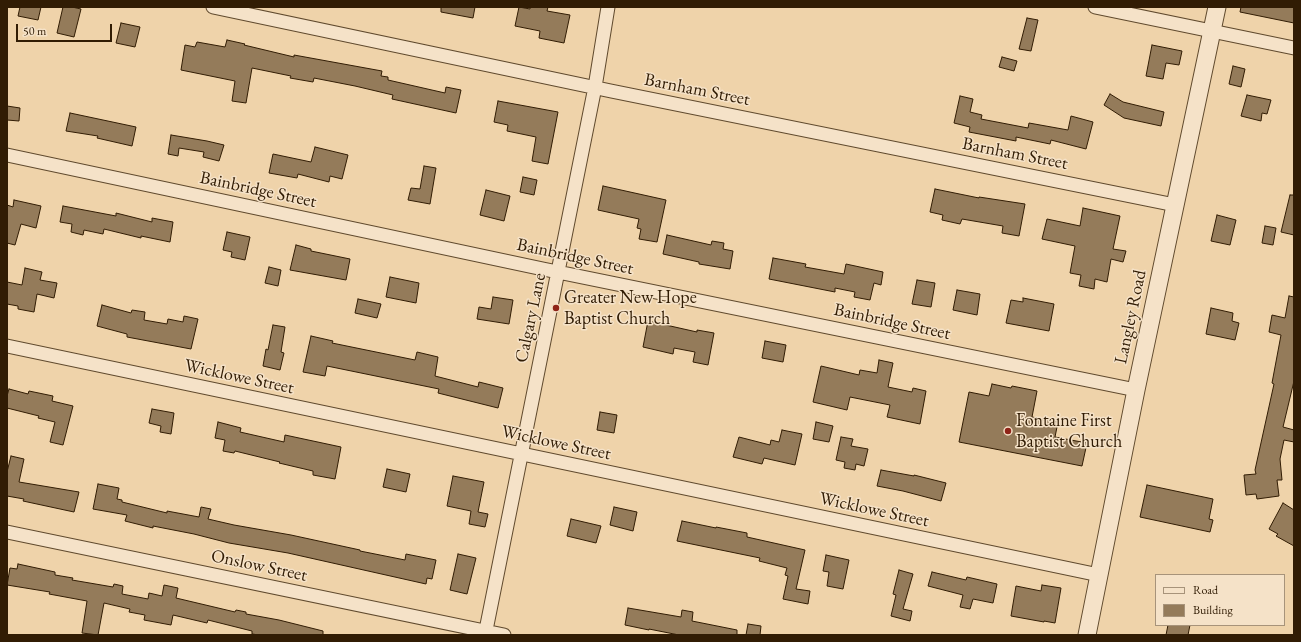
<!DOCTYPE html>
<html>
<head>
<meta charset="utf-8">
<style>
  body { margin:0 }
  #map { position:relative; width:1301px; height:642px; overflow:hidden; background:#efd3aa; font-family:"EB Garamond",serif }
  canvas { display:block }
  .frame { position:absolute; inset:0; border:8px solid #311c04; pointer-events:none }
  .legend { position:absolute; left:1155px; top:574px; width:130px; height:52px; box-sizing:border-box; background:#f5e2c8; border:1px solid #a7937a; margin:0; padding:5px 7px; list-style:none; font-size:12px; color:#311c04 }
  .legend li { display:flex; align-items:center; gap:8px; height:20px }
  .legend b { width:20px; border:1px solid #a7937a }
  .scale { position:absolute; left:16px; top:24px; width:96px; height:18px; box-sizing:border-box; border:2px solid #311c04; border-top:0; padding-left:5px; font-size:12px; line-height:14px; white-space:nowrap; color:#311c04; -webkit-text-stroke:3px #f5e2c8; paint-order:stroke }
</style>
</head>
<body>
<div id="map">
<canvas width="1301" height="642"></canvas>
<div class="frame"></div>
<ul class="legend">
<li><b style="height:5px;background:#f5e2c8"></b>Road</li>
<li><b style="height:11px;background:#947b5a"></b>Building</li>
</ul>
<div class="scale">50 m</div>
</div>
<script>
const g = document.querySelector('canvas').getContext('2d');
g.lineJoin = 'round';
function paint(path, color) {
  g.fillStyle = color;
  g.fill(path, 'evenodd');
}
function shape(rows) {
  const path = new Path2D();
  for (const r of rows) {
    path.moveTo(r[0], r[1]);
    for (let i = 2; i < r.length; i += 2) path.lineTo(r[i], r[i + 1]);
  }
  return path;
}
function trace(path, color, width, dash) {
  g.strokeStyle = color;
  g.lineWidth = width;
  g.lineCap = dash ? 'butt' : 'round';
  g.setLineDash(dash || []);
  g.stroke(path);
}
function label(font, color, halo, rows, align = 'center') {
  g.font = font + ' "EB Garamond",serif';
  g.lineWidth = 3;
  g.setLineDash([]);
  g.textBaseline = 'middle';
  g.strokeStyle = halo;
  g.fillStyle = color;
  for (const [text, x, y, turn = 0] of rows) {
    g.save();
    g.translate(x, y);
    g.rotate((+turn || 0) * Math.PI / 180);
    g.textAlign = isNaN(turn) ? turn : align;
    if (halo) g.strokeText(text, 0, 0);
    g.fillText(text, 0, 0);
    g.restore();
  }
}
const building = shape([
  [20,7,41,7,38,20,18,16,20,7],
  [63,7,72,7,81,9,74,37,57,33,63,7],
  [441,7,475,7,473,18,441,12,441,7],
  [519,7,530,9,530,7,548,7,547,11,570,15,564,43,539,38,540,31,515,26,519,7],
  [1241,7,1294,7,1294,23,1240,12,1241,7],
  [1027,18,1038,20,1031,51,1019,49,1027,18],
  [121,23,140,27,135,47,116,43,121,23],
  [227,40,245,44,244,45,294,57,294,55,382,71,381,76,388,77,388,80,445,93,446,87,461,90,456,113,392,99,393,95,355,86,314,78,313,82,290,78,291,76,252,68,246,103,232,101,235,81,181,70,185,45,195,47,197,42,225,47,227,40],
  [1152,45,1182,51,1179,65,1166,63,1163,79,1146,76,1152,45],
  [1002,57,1017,61,1014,71,999,67,1002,57],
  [1233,66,1245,69,1241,87,1229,84,1233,66],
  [1110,94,1123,102,1164,112,1161,126,1124,118,1104,105,1110,94],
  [1247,95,1271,100,1267,114,1262,113,1261,121,1241,116,1247,95],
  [960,96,973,99,970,112,982,115,981,119,1028,128,1029,123,1068,130,1071,116,1093,122,1086,149,1051,140,1050,144,1016,137,1016,141,969,132,970,127,954,123,960,96],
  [498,101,558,112,548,164,532,161,536,137,507,131,508,125,494,122,498,101],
  [7,106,20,108,19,121,7,120,7,106],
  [70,113,136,127,132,146,97,138,98,136,66,131,70,113],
  [171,135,207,141,224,145,219,161,203,157,204,152,179,148,178,156,168,154,171,135],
  [315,147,348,155,342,179,330,176,329,182,298,174,297,178,269,173,273,154,311,162,315,147],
  [424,166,436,168,430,204,408,200,411,188,420,189,424,166],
  [523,177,537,180,534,195,520,192,523,177],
  [603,186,666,200,657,242,639,239,641,229,637,228,639,219,598,210,603,186],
  [935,189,979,198,979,197,1025,204,1019,236,1002,233,1003,226,962,219,960,224,942,220,943,215,930,212,935,189],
  [486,190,510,196,504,221,480,215,486,190],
  [1290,195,1294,195,1294,235,1281,232,1290,195],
  [14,200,41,206,36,228,21,224,15,245,7,243,7,205,13,207,14,200],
  [63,206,116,216,116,213,152,222,152,218,173,222,170,242,141,236,141,238,104,229,103,234,84,230,83,235,71,232,72,224,60,222,63,206],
  [1083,208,1120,216,1113,249,1126,251,1123,262,1111,259,1107,282,1095,279,1094,289,1079,286,1081,275,1070,273,1075,246,1042,239,1047,219,1080,226,1083,208],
  [1217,215,1236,220,1230,245,1211,241,1217,215],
  [1265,226,1276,228,1273,245,1262,243,1265,226],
  [227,232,250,237,245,260,231,257,232,252,223,250,227,232],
  [667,235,711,245,712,241,724,243,723,249,733,251,730,269,699,264,699,262,663,254,667,235],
  [296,245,311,249,311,251,350,259,346,280,290,270,296,245],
  [773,258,806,264,805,267,844,274,846,264,883,272,881,285,874,283,870,300,854,297,855,292,835,288,835,292,769,279,773,258],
  [269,267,281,270,278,286,265,283,269,267],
  [25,268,42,272,40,280,57,283,54,298,37,294,34,312,18,309,18,306,7,304,7,282,22,285,25,268],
  [390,277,419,283,416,303,386,297,390,277],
  [917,280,935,283,931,307,912,304,917,280],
  [957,290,980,294,977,315,953,310,957,290],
  [1289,296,1294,297,1294,381,1283,427,1294,430,1294,442,1284,440,1280,459,1282,480,1277,480,1279,496,1257,499,1256,494,1246,495,1244,475,1256,474,1255,470,1274,384,1272,383,1281,335,1269,332,1272,315,1285,318,1289,296],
  [493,297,513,300,509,324,477,319,479,307,491,309,493,297],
  [1023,298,1054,304,1049,331,1006,323,1011,300,1023,302,1023,298],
  [358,299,381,304,377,318,355,313,358,299],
  [102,305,131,313,132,310,145,312,144,320,167,324,168,319,183,322,184,316,198,319,191,349,127,337,127,334,97,326,102,305],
  [1211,308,1233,313,1232,321,1239,323,1235,340,1206,334,1211,308],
  [648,321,697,332,697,330,714,333,708,365,693,362,695,352,674,348,673,354,643,347,648,321],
  [273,325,285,327,281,352,284,353,280,370,263,366,266,349,268,350,273,325],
  [311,336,333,341,332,343,415,360,417,352,438,357,435,376,478,387,479,382,503,388,498,408,438,393,439,389,327,366,325,376,303,372,311,336],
  [765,341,786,345,783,362,762,358,765,341],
  [879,360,893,363,888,387,912,392,913,388,926,391,920,424,887,417,890,405,850,397,847,410,813,402,821,366,859,375,860,370,877,373,879,360],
  [992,384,1011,388,1012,386,1037,391,1032,417,1058,422,1055,437,1087,443,1082,466,959,442,969,392,989,396,992,384],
  [9,389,28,394,29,391,53,396,52,401,73,406,63,445,50,442,55,422,38,418,39,416,7,408,7,396,9,389],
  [152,409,174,413,171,434,160,432,161,426,149,423,152,409],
  [600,412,617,415,614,433,597,430,600,412],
  [218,422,241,428,240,432,284,442,285,435,341,447,335,479,313,475,313,471,279,463,280,462,235,451,234,453,223,451,225,440,215,438,218,422],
  [816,422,833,426,829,442,813,439,816,422],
  [782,430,802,434,795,465,764,458,762,464,733,457,739,437,770,445,771,440,779,442,782,430],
  [841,437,853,439,851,446,868,449,864,466,856,464,855,470,844,468,845,462,836,460,841,437],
  [11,456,24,459,19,482,79,492,74,512,23,501,24,499,7,496,7,472,11,456],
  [387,469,410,474,406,492,383,487,387,469],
  [881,470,914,476,914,475,946,483,941,501,903,491,877,486,881,470],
  [453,476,484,482,478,512,488,514,485,527,469,524,471,511,447,506,453,476],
  [98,484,119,488,117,499,122,500,122,502,167,513,167,511,199,517,201,507,211,509,208,519,234,525,291,535,360,550,360,551,405,560,406,554,436,560,432,579,427,578,426,584,288,553,229,543,194,534,153,526,153,528,125,521,127,515,93,509,98,484],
  [1147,485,1213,499,1209,519,1213,520,1210,532,1140,517,1147,485],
  [1283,503,1294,510,1294,546,1276,536,1278,534,1269,529,1283,503],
  [614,507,637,512,633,531,610,525,614,507],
  [571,519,601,526,596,543,567,536,571,519],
  [682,521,716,528,716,527,747,533,747,537,805,550,796,589,810,591,808,604,783,599,788,576,785,575,787,568,759,561,760,558,677,541,682,521],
  [458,554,476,558,467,594,450,590,458,554],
  [826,555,849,560,843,589,827,586,829,572,823,571,826,555],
  [18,564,55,572,55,575,73,578,72,580,113,587,114,584,123,586,122,594,148,599,149,593,162,596,164,585,178,588,176,598,235,612,236,610,246,612,246,614,279,620,323,631,323,635,259,635,252,634,252,631,208,620,207,623,173,615,171,625,144,620,145,615,129,612,130,609,104,603,98,635,82,633,87,601,49,594,50,592,7,585,10,568,17,569,18,564],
  [899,570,913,574,903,609,912,611,910,621,891,616,896,595,893,594,899,570],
  [932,572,966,580,967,577,997,584,993,603,973,599,970,609,960,607,963,595,928,586,932,572],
  [1042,585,1061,588,1055,623,1044,621,1044,622,1011,616,1016,586,1041,591,1042,585],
  [628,608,681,617,682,610,693,612,692,621,737,630,737,635,679,635,649,629,649,630,625,625,628,608],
  [748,624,761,626,760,635,746,635,748,624],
  [1168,625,1190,625,1188,635,1166,635,1168,625]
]);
const minor = shape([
  [213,7,611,91,1175,205],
  [1095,7,1294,48],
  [7,155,543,269,1136,390],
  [7,346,1099,575],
  [7,532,504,635],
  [485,635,595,87,608,7]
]);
const tertiary = shape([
  [1087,635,1136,390,1217,7]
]);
const markers = [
  [556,308,4,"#8f2418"],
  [1008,431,4,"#8f2418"]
];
const streetNames = [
  ["Barnham Street",697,90,11],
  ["Barnham Street",1015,154,11],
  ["Bainbridge Street",258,190,12],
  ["Bainbridge Street",575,257,12],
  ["Langley Road",1131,317,-78],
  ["Calgary Lane",531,318,-78],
  ["Bainbridge Street",892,322,12],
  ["Wicklowe Street",239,377,12],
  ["Wicklowe Street",556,443,12],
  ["Wicklowe Street",874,510,12],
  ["Onslow Street",259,566,12]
];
const poiNames = [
  ["Greater New Hope",564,298],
  ["Baptist Church",564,319],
  ["Fontaine First",1016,421],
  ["Baptist Church",1016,442]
];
paint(building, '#947b5a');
trace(building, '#311c04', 1);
trace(minor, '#604a2e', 15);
trace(tertiary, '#604a2e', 19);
trace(minor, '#f5e2c8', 13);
trace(tertiary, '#f5e2c8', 17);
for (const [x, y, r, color] of markers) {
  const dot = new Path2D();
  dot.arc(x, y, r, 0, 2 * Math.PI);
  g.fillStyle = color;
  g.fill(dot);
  trace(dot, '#f5e2c8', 1.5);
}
label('18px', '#311c04', '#f5e2c8', streetNames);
label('18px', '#311c04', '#f5e2c8', poiNames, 'left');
</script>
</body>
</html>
